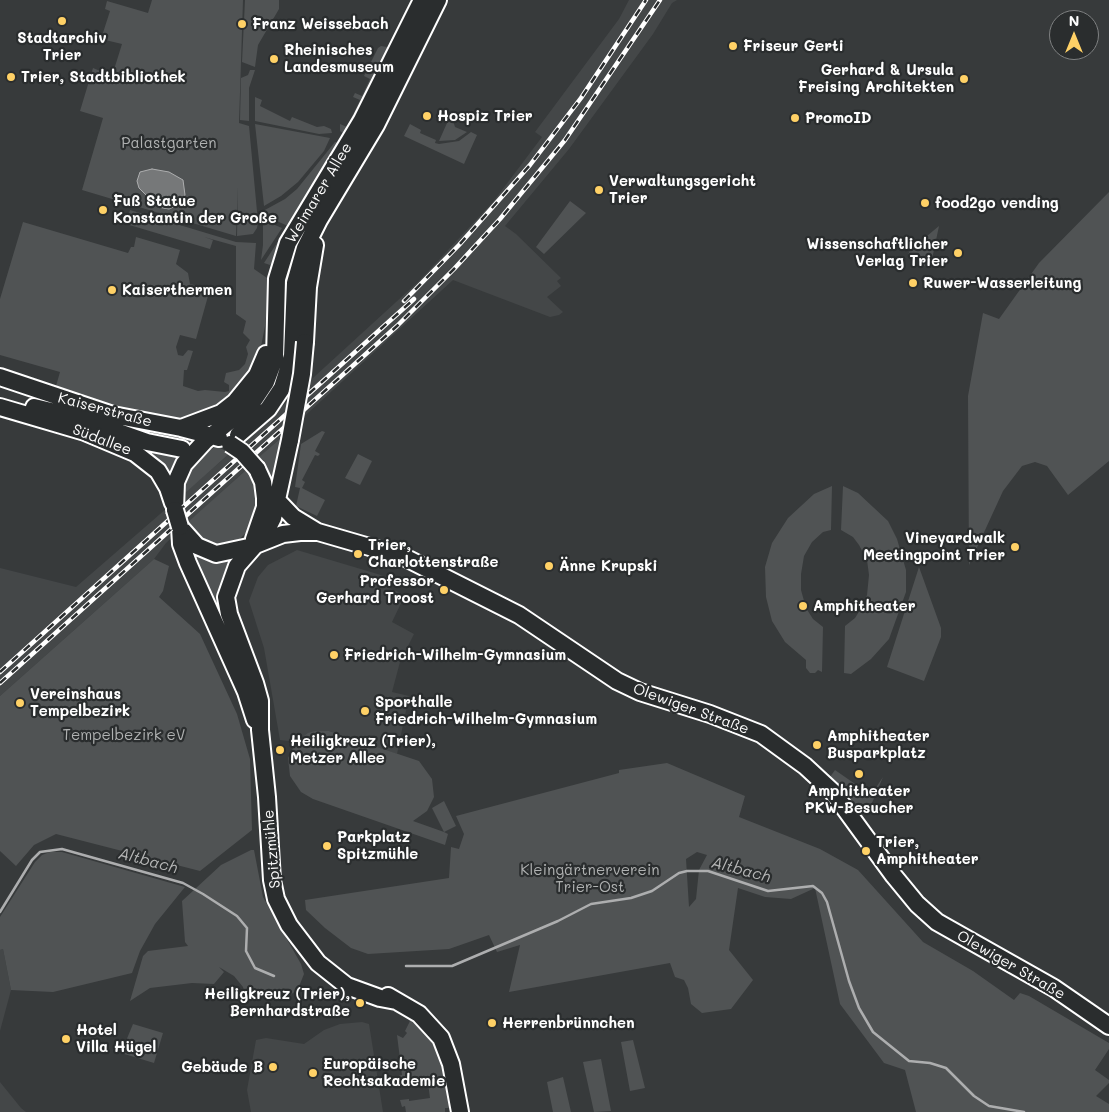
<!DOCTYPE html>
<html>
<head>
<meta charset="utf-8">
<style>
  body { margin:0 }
  #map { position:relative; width:1109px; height:1112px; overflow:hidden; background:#373a3b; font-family:Mali,sans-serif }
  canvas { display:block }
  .north { position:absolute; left:1049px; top:10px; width:50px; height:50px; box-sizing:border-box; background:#2a2d2e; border:1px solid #7f8182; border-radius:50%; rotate:0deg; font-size:14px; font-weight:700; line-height:20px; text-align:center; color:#fff }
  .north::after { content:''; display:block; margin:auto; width:18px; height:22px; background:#ffd166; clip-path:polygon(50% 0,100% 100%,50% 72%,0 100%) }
</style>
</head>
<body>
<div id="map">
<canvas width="1109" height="1112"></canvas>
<div class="north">N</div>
</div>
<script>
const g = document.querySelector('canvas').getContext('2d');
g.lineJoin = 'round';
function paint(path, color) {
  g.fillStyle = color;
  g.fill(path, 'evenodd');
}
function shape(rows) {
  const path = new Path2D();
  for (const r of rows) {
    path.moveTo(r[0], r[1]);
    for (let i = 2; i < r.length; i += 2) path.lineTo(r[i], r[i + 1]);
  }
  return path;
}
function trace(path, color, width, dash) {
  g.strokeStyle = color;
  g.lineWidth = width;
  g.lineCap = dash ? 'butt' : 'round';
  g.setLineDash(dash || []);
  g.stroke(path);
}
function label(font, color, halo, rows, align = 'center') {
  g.font = font + ' Mali,sans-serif';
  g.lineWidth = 4.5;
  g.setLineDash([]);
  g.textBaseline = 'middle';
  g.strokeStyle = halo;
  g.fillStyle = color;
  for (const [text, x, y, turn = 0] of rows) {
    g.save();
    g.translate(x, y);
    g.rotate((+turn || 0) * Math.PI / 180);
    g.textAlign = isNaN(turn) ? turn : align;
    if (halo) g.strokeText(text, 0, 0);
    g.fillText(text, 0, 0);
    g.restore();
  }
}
const built = shape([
  [629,0,677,0,672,3,653,34,569,149,505,226,516,234,561,278,557,281,561,286,547,297,563,312,559,315,550,317,453,280,166,543,154,559,0,696,0,568,76,587,243,442,419,281,493,202,542,137,535,132,619,19],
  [297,550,391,578,387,587,405,595,392,622,414,634,400,662,392,692,409,696,397,754,329,731,301,738,296,742,280,740,264,648,249,601,258,577,268,565],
  [3,949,11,990,0,1031,0,950],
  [362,1022,369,1024,383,1112,251,1112,247,1090,256,1040,266,1038,304,1044,324,1030,340,1024],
  [0,1082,21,1108,26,1112,0,1112]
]);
const green = shape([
  [152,0,243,0,239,123,249,126,258,222,257,228,253,234,237,236,238,187,236,236,82,190,103,118,80,111,93,68,112,76,122,44,101,39,110,11,105,9,107,1,148,13],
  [245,0,279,0,279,9,258,45,255,67,242,62],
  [381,46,387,47,389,51,346,134,343,133,340,131,340,124,347,127,360,100,353,97,355,93,362,96,370,79,364,76,378,48],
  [250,70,255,70,249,88,249,121,240,120,241,78,248,75],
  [255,97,262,100,260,106,290,121,292,117,317,127,324,126,331,129,332,133,319,134,255,121],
  [451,114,455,127,467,132,455,140,439,141],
  [255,124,330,138,324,151,298,182,281,196,264,206],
  [410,124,421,130,420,133,436,140,435,143,439,144,459,141,471,132,477,135,464,164,404,136],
  [335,142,339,143,274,262,270,265,264,263,288,226,263,215,263,211,285,199,297,189],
  [1109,192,1109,461,1068,495,1047,466,1035,462,1022,466,1003,491,969,565,968,396,983,313,999,319,1039,263],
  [570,201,586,213,544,254,536,247],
  [130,210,236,242,256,243,254,269,270,280,265,326,259,357,254,368,221,407,191,418,170,420,111,407,56,386,60,372,0,355,0,299,23,222,128,253,131,247,134,247,136,237,180,250,176,264,188,273,190,284,210,289,196,339,180,335,176,347,178,355,183,356,188,350,193,351,187,370,184,370,183,386,198,391,205,390,225,392,229,391,229,385,224,382,226,373,239,370,245,364,248,354,246,347,250,340,243,333,246,321,236,314,236,246,204,237,213,240,210,249,126,224],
  [263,220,282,228,261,260,263,245],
  [939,226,931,264,928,268,908,255,910,250],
  [113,422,197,439,170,478,133,446,182,452,182,440,157,437],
  [322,431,325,432,315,451,320,454,318,456,315,455,302,480,305,482,302,488,325,500,317,516,296,506,300,488,295,487,301,444],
  [282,437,278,460,273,484,258,458],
  [216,446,230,453,184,494,188,473,200,457],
  [358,454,372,461,360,485,345,478],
  [246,470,254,477,260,490,256,519,246,533,234,544,225,548,203,543,187,523],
  [832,486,831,530,823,532,812,542,804,556,801,574,801,590,806,608,813,619,823,627,822,672,818,670,815,673,810,673,806,668,806,660,785,642,772,621,766,597,765,567,772,543,788,518,814,494],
  [843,486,858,493,888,521,897,539,906,570,906,592,889,639,871,659,851,674,844,673,845,626,855,618,862,607,867,595,869,575,867,560,859,545,853,537,841,530],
  [189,549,232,558,222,578,220,601,244,667],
  [154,559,169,566,163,591,159,597,200,634,237,714,250,759,252,830,200,871,56,834,34,845,16,866,0,851,0,696],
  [919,567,941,628,941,637,924,681,887,667],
  [315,731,329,731,419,761,432,779,434,797,427,811,413,821,444,832,432,808,444,801,456,826,444,832,448,834,445,845,313,799,301,792,290,776,288,758,296,742,308,733],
  [667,763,745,796,739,817,820,849,858,870,923,942,973,971,1014,1000,1020,993,1029,996,1109,1043,1109,1049,1095,1070,1109,1080,1109,1083,1096,1096,1109,1104,1109,1112,916,1112,905,1070,884,1063,840,1004,815,888,791,899,765,897,738,888,729,950,753,980,731,1009,702,1013,691,1004,688,988,684,980,675,977,670,963,509,992,520,945,497,952,489,935,449,949,368,954,351,948,325,928,306,910,305,900,449,878,451,847,459,849,464,834,456,816,619,773,619,770],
  [697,852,707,855,699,870,696,899,689,907,686,859],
  [835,770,871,795,883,777,869,810,864,815,858,813,830,777],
  [251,850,254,850,263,897,301,964,304,974,298,989,288,997,277,999,244,992,243,987,234,976,219,967,224,972,214,984,192,983,150,988,130,1001,143,956,148,951,188,946,185,942,182,901,221,865],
  [50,852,62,852,185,887,155,924,140,951,132,973,53,992,11,990,3,949,0,950,0,917,35,862,42,855],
  [404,1011,439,1044,452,1108,445,1108,445,1112,406,1112,405,1106,402,1107,400,1100,409,1099,409,1101,430,1098,427,1076,398,1082,398,1076,402,1075,397,1035,403,1038,407,1033,405,1031,410,1021,402,1015],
  [133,1024,163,1033,154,1063,121,1053],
  [633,1040,645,1088,630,1091,621,1042],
  [601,1059,611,1111,594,1112,583,1062],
  [563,1077,571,1112,553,1112,547,1082]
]);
const water = shape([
  [152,169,169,172,183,180,185,195,180,204,169,209,158,207,139,188,137,181,140,172,152,169]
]);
const stream = shape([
  [0,912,32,860,40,852,62,849,183,883,203,894,237,916,247,928,246,951,255,968,274,976],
  [406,966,452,966,558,921,591,904,631,898,652,891,679,873,687,871,708,871,768,891,813,886,822,893,827,902,849,981,859,1008,873,1032,909,1061,930,1063,946,1068,974,1096,989,1106,1024,1112]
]);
const secondary = shape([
  [305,342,308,287,315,245],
  [0,377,113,415,181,428,219,438],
  [0,407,85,432,135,453,158,471,168,488,173,503],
  [34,407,76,417,147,442,182,449],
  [181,428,221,413,235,402,257,375,266,354],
  [238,435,268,409,282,388,292,356,295,283,305,248,319,220,376,125,438,0],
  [290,440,273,518,265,534,237,566,226,597,229,614,255,683,260,701,260,730,267,797,272,880,276,899,289,925,318,963,347,986,380,998,396,1001],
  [273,496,293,517,316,531],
  [175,510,176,482,184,464,205,441,252,403,266,382,275,358,277,279,288,243,362,120,422,0],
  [180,527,197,546,216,554,253,546,283,534,300,532,318,532,404,557,519,615,617,681,640,692,710,714,761,734,805,766,832,791,894,876,917,904,937,922,1054,988,1109,1026],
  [180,527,181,544,188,563,246,692,255,720],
  [254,539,265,507,265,498,263,482,257,469],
  [388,996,419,1014,441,1038,451,1064,460,1112]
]);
const rail = shape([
  [404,301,459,245,530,165,581,98,646,0],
  [0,672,414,299],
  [0,683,397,326,454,269,500,219,565,140,660,0]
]);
const secondaryBridge = shape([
  [290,440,302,374,305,342],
  [230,444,242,452,257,469],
  [175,510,180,527]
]);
const markers = [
  [62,21,5,"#ffd166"],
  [242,24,5,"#ffd166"],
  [733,46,5,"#ffd166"],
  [274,59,5,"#ffd166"],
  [11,77,5,"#ffd166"],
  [964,79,5,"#ffd166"],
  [427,116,5,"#ffd166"],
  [795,118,5,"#ffd166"],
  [599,190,5,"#ffd166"],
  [925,203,5,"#ffd166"],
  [103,210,5,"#ffd166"],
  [958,253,5,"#ffd166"],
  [913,283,5,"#ffd166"],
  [112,290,5,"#ffd166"],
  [1015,547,5,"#ffd166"],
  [358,554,5,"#ffd166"],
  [549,566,5,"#ffd166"],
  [444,590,5,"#ffd166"],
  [803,606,5,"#ffd166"],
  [334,655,5,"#ffd166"],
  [20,703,5,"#ffd166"],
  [365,711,5,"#ffd166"],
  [817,745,5,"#ffd166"],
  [280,750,5,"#ffd166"],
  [859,774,5,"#ffd166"],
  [327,846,5,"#ffd166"],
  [866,851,5,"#ffd166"],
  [360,1003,5,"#ffd166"],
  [492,1023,5,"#ffd166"],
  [66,1039,5,"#ffd166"],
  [273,1067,5,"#ffd166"],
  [313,1073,5,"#ffd166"]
];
const poiNames = [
  ["Franz Weissebach",252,24],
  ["Stadtarchiv",62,38,"center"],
  ["Trier",62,55,"center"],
  ["Friseur Gerti",743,46],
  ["Rheinisches",284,50],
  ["Landesmuseum",284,67],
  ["Gerhard & Ursula",954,70,"right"],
  ["Freising Architekten",954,87,"right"],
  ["Trier, Stadtbibliothek",21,77],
  ["Hospiz Trier",437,116],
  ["PromoID",805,118],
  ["Verwaltungsgericht",609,181],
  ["Trier",609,198],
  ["Fuß Statue",113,201],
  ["Konstantin der Große",113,218],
  ["food2go vending",935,203],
  ["Wissenschaftlicher",948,244,"right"],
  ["Verlag Trier",948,261,"right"],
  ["Ruwer-Wasserleitung",923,283],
  ["Kaiserthermen",122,290],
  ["Vineyardwalk",1005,538,"right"],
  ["Meetingpoint Trier",1005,555,"right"],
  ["Trier,",368,545],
  ["Charlottenstraße",368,562],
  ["Änne Krupski",559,566],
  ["Professor",434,581,"right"],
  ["Gerhard Troost",434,598,"right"],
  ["Amphitheater",813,606],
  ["Friedrich-Wilhelm-Gymnasium",344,655],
  ["Vereinshaus",30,694],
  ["Tempelbezirk",30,711],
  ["Sporthalle",375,702],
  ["Friedrich-Wilhelm-Gymnasium",375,719],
  ["Amphitheater",827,736],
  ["Busparkplatz",827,753],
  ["Heiligkreuz (Trier),",290,741],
  ["Metzer Allee",290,758],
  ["Amphitheater",859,791,"center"],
  ["PKW-Besucher",859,808,"center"],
  ["Parkplatz",337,837],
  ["Spitzmühle",337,854],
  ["Trier,",876,842],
  ["Amphitheater",876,859],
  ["Heiligkreuz (Trier),",350,994,"right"],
  ["Bernhardstraße",350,1011,"right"],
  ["Herrenbrünnchen",502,1023],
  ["Hotel",76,1030],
  ["Villa Hügel",76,1047],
  ["Europäische",323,1064],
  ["Rechtsakademie",323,1081],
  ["Gebäude B",263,1067,"right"]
];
const parkNames = [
  ["Palastgarten",169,143],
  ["Tempelbezirk eV",124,735],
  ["Kleingärtnerverein",590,870],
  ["Trier-Ost",590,887]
];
const streetNames = [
  ["Weimarer Allee",319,193,-59],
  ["Kaiserstraße",105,410,15],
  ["Südallee",102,440,21],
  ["Olewiger Straße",691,709,20],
  ["Spitzmühle",272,849,-95],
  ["Olewiger Straße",1011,965,30]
];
const waterNames = [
  ["Altbach",148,861,15],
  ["Altbach",741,870,15]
];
paint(built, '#444748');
paint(green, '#505354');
paint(water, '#767879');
trace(water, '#adaeaf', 1);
trace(stream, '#adaeaf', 2.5);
trace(secondary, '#fff', 20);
trace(secondary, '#2a2d2e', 16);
trace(rail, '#fff', 4.5);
trace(rail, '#2a2d2e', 2.5, [8]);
trace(secondaryBridge, '#fff', 20, []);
trace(secondaryBridge, '#2a2d2e', 16);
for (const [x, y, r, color] of markers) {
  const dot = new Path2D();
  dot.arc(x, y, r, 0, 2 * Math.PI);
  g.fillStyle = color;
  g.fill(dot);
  trace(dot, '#2a2d2e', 2);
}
label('bold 15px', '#fff', '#2a2d2e', poiNames, 'left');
label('15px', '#b0b2b2', '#2a2d2e', parkNames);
label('15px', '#fff', '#2a2d2e', streetNames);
label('italic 16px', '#b4b5b5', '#2a2d2e', waterNames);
</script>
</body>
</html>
